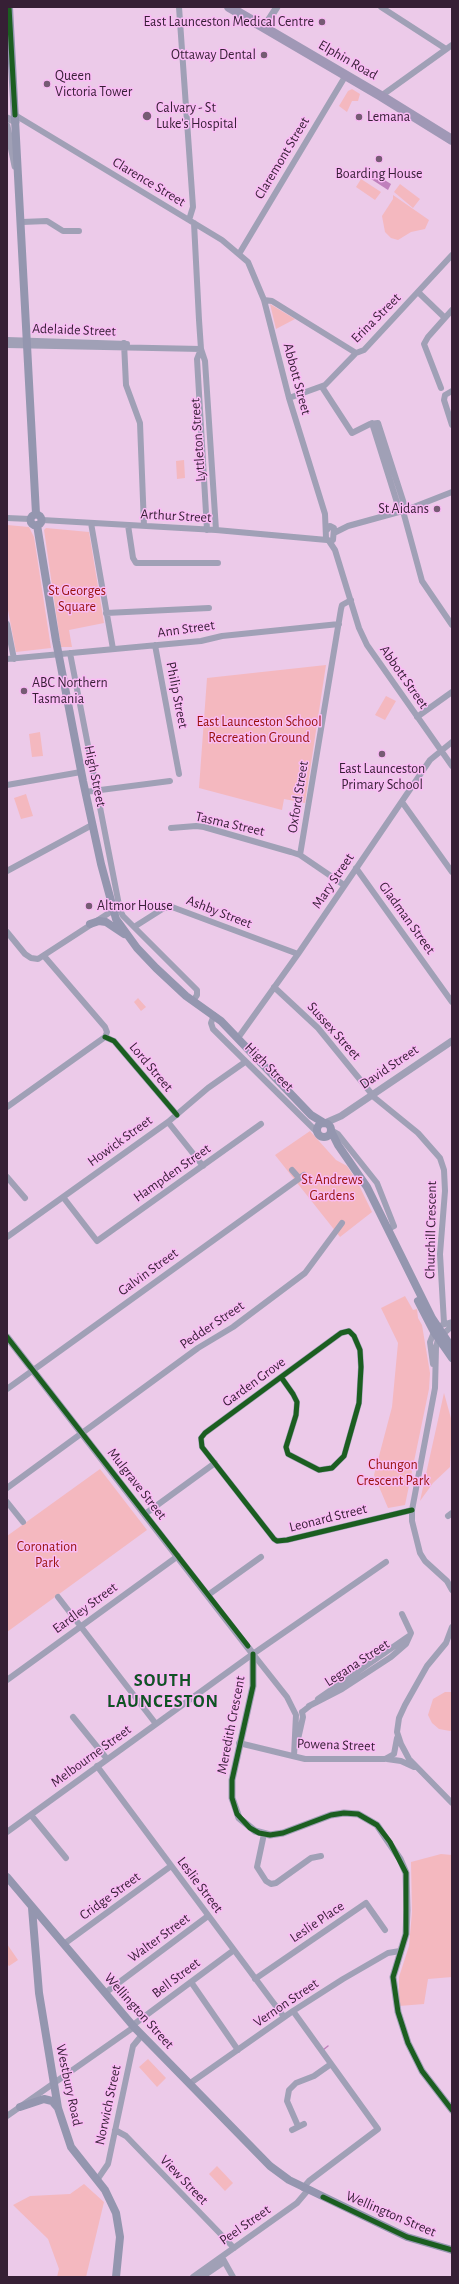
<!DOCTYPE html>
<html>
<head>
<meta charset="utf-8">
<style>
  body { margin:0 }
  #map { position:relative; width:459px; height:2284px; overflow:hidden; background:#eccae9; font-family:"Alegreya Sans",sans-serif }
  canvas { display:block }
  .frame { position:absolute; inset:0; border:8px solid #361f35; pointer-events:none }
</style>
</head>
<body>
<div id="map">
<canvas width="459" height="2284"></canvas>
<div class="frame"></div>
</div>
<script>
const g = document.querySelector('canvas').getContext('2d');
g.lineJoin = 'round';
function paint(path, color) {
  g.fillStyle = color;
  g.fill(path, 'evenodd');
}
function shape(rows) {
  const path = new Path2D();
  for (const r of rows) {
    if (r.length === 3) {
      path.moveTo(r[0] + r[2], r[1]);
      path.arc(r[0], r[1], r[2], 0, 2 * Math.PI);
      continue;
    }
    path.moveTo(r[0], r[1]);
    for (let i = 2; i < r.length; i += 2) path.lineTo(r[i], r[i + 1]);
  }
  return path;
}
function trace(path, color, width, dash) {
  g.strokeStyle = color;
  g.lineWidth = width;
  g.lineCap = dash ? 'butt' : 'round';
  g.setLineDash(dash || []);
  g.stroke(path);
}
function label(font, color, halo, rows, align = 'center') {
  g.font = font + ' "Alegreya Sans",sans-serif';
  g.lineWidth = 3;
  g.setLineDash([]);
  g.textBaseline = 'middle';
  g.strokeStyle = halo;
  g.fillStyle = color;
  for (const [text, x, y, turn = 0] of rows) {
    g.save();
    g.translate(x, y);
    g.rotate((+turn || 0) * Math.PI / 180);
    g.textAlign = isNaN(turn) ? turn : align;
    if (halo) g.strokeText(text, 0, 0);
    g.fillText(text, 0, 0);
    g.restore();
  }
}
const green = shape([
  [352,89,360,94,358,101,352,101,347,112,339,106,348,91],
  [361,179,381,192,375,200,356,187],
  [400,184,420,199,413,208,394,192],
  [393,195,429,220,425,229,411,232,398,240,391,238,385,232,382,216,393,199],
  [270,304,295,319,276,329],
  [184,460,185,478,177,479,176,461],
  [7,525,29,527,34,537,51,648,16,652,7,605],
  [46,528,89,532,104,623,69,630,72,647,61,647,44,530],
  [326,665,305,803,284,799,282,810,199,788,207,678],
  [386,696,396,701,385,720,375,715],
  [40,732,43,756,32,757,29,734],
  [26,794,33,816,21,819,14,798],
  [138,998,146,1007,141,1011,134,1002],
  [310,1131,336,1160,347,1166,357,1181,372,1212,340,1237,275,1155],
  [405,1296,413,1310,417,1309,418,1318,422,1325,430,1373,429,1389,405,1505,388,1508,374,1475,392,1407,398,1343,381,1308],
  [444,1393,452,1422,450,1467,433,1483,420,1501],
  [100,1469,147,1530,7,1632,7,1536],
  [445,1692,452,1692,452,1730,450,1731,439,1729,432,1723,428,1715,433,1699],
  [441,1854,452,1855,452,1977,428,1979,424,2004,399,2006,399,1977,409,1946,412,1912,411,1862],
  [7,1944,18,1960,9,1966,7,1964],
  [148,2059,166,2078,157,2087,139,2067],
  [217,2166,233,2183,225,2191,209,2174],
  [84,2184,104,2202,86,2277,57,2277,59,2269,48,2239,13,2205,30,2196,70,2194]
]);
const water = shape([
  [375,174,391,184,388,190,371,179]
]);
const stream = shape([
  [323,2050,328,2046]
]);
const minor = shape([
  [179,7,193,207,189,220],
  [381,7,446,49],
  [381,96,452,45],
  [15,115,222,240,248,262,264,300,289,398,325,514,326,538,329,541,333,540,334,528,330,526,327,530],
  [22,222,47,221,63,231,79,231],
  [194,223,199,320,201,349,205,361,216,530],
  [239,254,346,75],
  [418,292,445,318],
  [264,300,272,301,356,353],
  [7,340,127,344],
  [124,343,126,385,140,423,144,526],
  [7,345,201,349],
  [201,349,197,359,207,530],
  [322,387,352,433,370,424,378,423,406,510],
  [441,388,424,344,428,337,452,310],
  [452,391,445,395,444,400,452,425],
  [289,398,325,385,356,353,364,350,452,255],
  [372,423,400,512],
  [403,511,422,581,452,625],
  [7,518,30,519],
  [42,520,216,530,327,540],
  [91,523,113,649],
  [128,525,133,558,136,563,218,563],
  [334,533,348,526,406,510,452,492],
  [329,541,335,550,359,628,367,645,452,766],
  [106,613,209,608],
  [7,624,14,659],
  [155,645,179,774],
  [70,653,120,910,123,916,197,990,197,995,193,1001],
  [7,659,201,641,222,636,339,624],
  [417,717,452,692],
  [7,785,81,772],
  [85,792,170,781],
  [402,802,452,872],
  [171,828,196,826,204,827,291,852,300,855,344,885],
  [300,855,341,609,342,605,351,600],
  [356,868,452,1002],
  [7,871,92,825],
  [134,927,164,908,172,907,298,954],
  [7,932,25,954,31,958,38,959,112,911],
  [44,956,105,1027,107,1032,105,1037],
  [274,987,318,1028,375,1098,418,1133,440,1158,444,1170,445,1191,440,1254,444,1323],
  [214,1015,211,1023,213,1029,318,1133],
  [105,1037,114,1041,177,1115],
  [238,1038,298,954,430,760,452,742],
  [7,1107,105,1037],
  [168,1122,203,1166],
  [331,1130,338,1134,377,1183,394,1226,388,1229],
  [292,1170,299,1178],
  [7,1177,25,1198],
  [63,1197,97,1241,261,1124],
  [7,1237,168,1122,208,1088,245,1062],
  [442,1325,452,1322],
  [442,1335,452,1326],
  [438,1339,436,1348,435,1388,412,1510,412,1521,420,1553,425,1561,447,1581,452,1590],
  [433,1364,430,1342,434,1332],
  [281,1377,293,1394,297,1402,296,1415,286,1447,288,1454,319,1470,332,1468,344,1456,359,1403,361,1367,360,1350,354,1336,349,1331,341,1333,281,1377,205,1433,201,1438,202,1447,274,1539,277,1541,287,1540,412,1510],
  [7,1389,304,1175],
  [7,1488,198,1348,233,1327,305,1273,342,1223],
  [7,1502,23,1522],
  [145,1514,215,1463],
  [448,1516,452,1513],
  [208,1595,261,1557],
  [58,1597,156,1724],
  [452,1627,446,1643,427,1666,405,1705,399,1718,397,1732,401,1744,409,1759,452,1803],
  [253,1654,287,1697,296,1715,294,1756],
  [7,1680,178,1556],
  [318,1699,409,1636],
  [309,1706,342,1689,391,1657,406,1644,411,1633,402,1614],
  [302,1712,311,1705],
  [73,1717,107,1759],
  [298,1739,303,1717,302,1712],
  [239,1743,305,1759,385,1759,394,1754,397,1738],
  [387,1759,401,1761,414,1767],
  [97,1766,284,2017],
  [31,1815,66,1858],
  [7,1832,250,1656,386,1562],
  [264,1834,257,1867,266,1881,271,1884,276,1883,311,1858,321,1856],
  [64,1944,171,1866],
  [255,1979,366,1903,385,1930],
  [191,1982,238,2050],
  [105,1993,208,1916],
  [293,2011,378,2129,309,2181,303,2188],
  [133,2025,234,1950],
  [189,2084,293,2011,343,1979,388,1953,400,1951],
  [7,2116,134,2027],
  [298,2126,287,2101,289,2090,296,2083,314,2076,331,2064],
  [115,2130,126,2136,234,2248],
  [292,2130,304,2124],
  [97,2180,108,2164,133,2046,142,2035],
  [223,2259,233,2277],
  [193,2277,297,2203,308,2190],
  [202,2277,224,2262]
]);
const tertiary = shape([
  [264,27,277,7],
  [7,118,16,122],
  [7,126,15,166],
  [325,1123,341,1116,452,1041],
  [7,1337,253,1654,253,1686,232,1780,232,1798,239,1818,255,1831,270,1835,283,1833,331,1815,344,1813,358,1814,377,1825,400,1859,406,1873,407,1910,406,1934,393,1977,398,2012,408,2043,422,2071,452,2110]
]);
const secondary = shape([
  [9,7,36,514],
  [36,520,5.5],
  [37,525,56,641,83,781,101,864,116,919,137,948,156,968,186,996,221,1021,311,1115,324,1123],
  [90,924,99,921,106,922,124,934],
  [324,1130,7],
  [331,1131,338,1145,367,1187,432,1318,452,1348],
  [418,1301,434,1332,452,1358],
  [7,1877,134,2027,270,2166,289,2180,407,2237,452,2250],
  [32,1908,39,1993,58,2108,71,2147,105,2190,116,2213,120,2237,116,2277],
  [20,2107,44,2099,52,2101,58,2108]
]);
const trunk = shape([
  [229,7,381,96,452,140]
]);
const cycleway = shape([
  [9,7,15,115],
  [105,1037,114,1041,177,1115],
  [7,1337,248,1646],
  [281,1377,293,1394,297,1402,296,1415,286,1447,288,1454,319,1470,332,1468,344,1456,359,1403,361,1367,360,1350,354,1336,349,1331,341,1333,281,1377,205,1433,201,1438,202,1447,274,1539,277,1541,287,1540,412,1510],
  [253,1654,253,1686,232,1780,232,1798,237,1814,250,1828,259,1833,270,1835,283,1833,331,1815,344,1813,358,1814,377,1825,390,1842,406,1873,406,1934,393,1977,398,2012,408,2043,422,2071,452,2110],
  [323,2197,407,2237,452,2250]
]);
const markers = [
  [322,22,4,"#765b74"],
  [264,55,4,"#765b74"],
  [47,84,4,"#765b74"],
  [147,116,5,"#765b74"],
  [359,117,4,"#765b74"],
  [379,159,4,"#765b74"],
  [437,509,4,"#765b74"],
  [24,691,4,"#765b74"],
  [382,754,4,"#765b74"],
  [89,906,4,"#765b74"]
];
const poiNames = [
  ["East Launceston Medical Centre",314,22,"right"],
  ["Ottaway Dental",256,55,"right"],
  ["Queen",55,76],
  ["Victoria Tower",55,92],
  ["Calvary - St",156,108],
  ["Luke's Hospital",156,124],
  ["Lemana",367,117],
  ["Boarding House",379,174,"center"],
  ["St Aidans",429,509,"right"],
  ["ABC Northern",32,683],
  ["Tasmania",32,699],
  ["East Launceston",382,769,"center"],
  ["Primary School",382,785,"center"],
  ["Altmor House",97,906]
];
const streetNames = [
  ["Elphin Road",348,60,30],
  ["Claremont Street",282,158,-59],
  ["Clarence Street",149,182,31],
  ["Erina Street",376,318,-45],
  ["Adelaide Street",74,330,2],
  ["Abbott Street",297,379,75],
  ["Lyttleton Street",198,440,-94],
  ["Arthur Street",176,516,3],
  ["Ann Street",186,629,-8],
  ["Abbott Street",404,677,55],
  ["Philip Street",177,695,79],
  ["High Street",95,776,78],
  ["Oxford Street",298,797,-81],
  ["Tasma Street",230,824,13],
  ["Mary Street",333,881,-56],
  ["Ashby Street",219,912,21],
  ["Gladman Street",407,918,54],
  ["Sussex Street",334,1031,48],
  ["Lord Street",151,1067,50],
  ["High Street",269,1067,45],
  ["David Street",389,1067,-34],
  ["Howick Street",120,1141,-36],
  ["Hampden Street",172,1173,-35],
  ["Churchill Crescent",431,1230,-89],
  ["Galvin Street",148,1272,-36],
  ["Pedder Street",212,1325,-34],
  ["Garden Grove",254,1382,-36],
  ["Mulgrave Street",137,1484,52],
  ["Leonard Street",328,1518,-14],
  ["Eardley Street",85,1608,-36],
  ["Legana Street",357,1663,-33],
  ["Meredith Crescent",231,1725,-79],
  ["Powena Street",336,1745,2],
  ["Melbourne Street",91,1756,-36],
  ["Leslie Street",200,1885,53],
  ["Cridge Street",110,1896,-36],
  ["Leslie Place",317,1922,-34],
  ["Walter Street",159,1938,-36],
  ["Bell Street",176,1978,-37],
  ["Vernon Street",286,2003,-34],
  ["Wellington Street",139,2011,48],
  ["Westbury Road",69,2085,78],
  ["Norwich Street",108,2105,-78],
  ["View Street",184,2180,46],
  ["Wellington Street",391,2214,23],
  ["Peel Street",245,2225,-35]
];
const parkNames = [
  ["St Georges",77,591],
  ["Square",77,607],
  ["East Launceston School",259,722],
  ["Recreation Ground",259,738],
  ["St Andrews",332,1180],
  ["Gardens",332,1196],
  ["Chungon",393,1465],
  ["Crescent Park",393,1481],
  ["Coronation",47,1547],
  ["Park",47,1563]
];
const districtNames = [
  ["SOUTH",163,1681],
  ["LAUNCESTON",163,1702]
];
paint(green, '#f4b8bf');
paint(water, '#c080bc');
trace(stream, '#c080bc', 1.5);
trace(minor, '#a0a0b6', 6);
trace(tertiary, '#a0a0b6', 7);
trace(secondary, '#9496af', 8);
trace(trunk, '#a098b6', 10);
trace(cycleway, '#1b5e20', 5);
for (const [x, y, r, color] of markers) {
  const dot = new Path2D();
  dot.arc(x, y, r, 0, 2 * Math.PI);
  g.fillStyle = color;
  g.fill(dot);
  trace(dot, '#fabcf5', 1.5);
}
label('14px', '#361f35', '#fabcf5', poiNames, 'left');
label('14px', '#361f35', '#fabcf5', streetNames);
label('14px', '#98120c', '#fabcf5', parkNames);
g.letterSpacing = '1px';
label('bold 18px', '#105425', '#fabcf5', districtNames);
g.letterSpacing = '0px';
</script>
</body>
</html>
